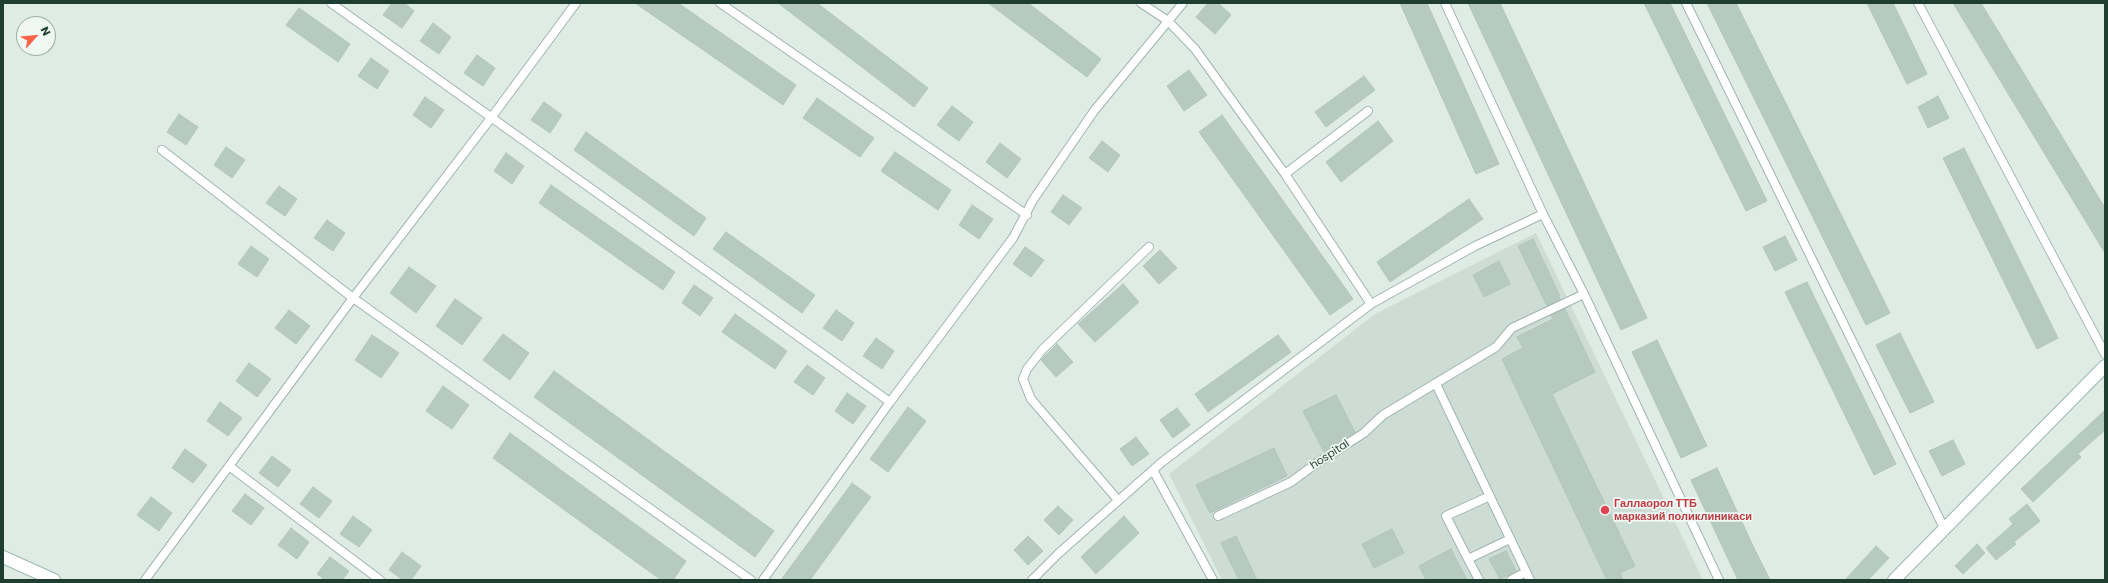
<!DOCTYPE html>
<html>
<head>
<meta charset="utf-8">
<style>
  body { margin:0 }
  #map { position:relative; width:2108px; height:583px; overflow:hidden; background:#dfece5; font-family:Poppins,sans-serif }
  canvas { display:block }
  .frame { position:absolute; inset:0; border:4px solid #1e3e32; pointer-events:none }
  .north { position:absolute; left:16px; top:16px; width:40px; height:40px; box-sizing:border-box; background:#f0f8f3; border:1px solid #9caea6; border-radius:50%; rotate:63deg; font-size:11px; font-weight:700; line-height:16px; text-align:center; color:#1e3e32 }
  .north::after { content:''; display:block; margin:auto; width:14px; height:18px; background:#ff634a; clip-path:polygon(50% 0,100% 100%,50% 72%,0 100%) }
</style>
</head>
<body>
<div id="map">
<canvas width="2108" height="583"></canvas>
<div class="frame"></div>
<div class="north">N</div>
</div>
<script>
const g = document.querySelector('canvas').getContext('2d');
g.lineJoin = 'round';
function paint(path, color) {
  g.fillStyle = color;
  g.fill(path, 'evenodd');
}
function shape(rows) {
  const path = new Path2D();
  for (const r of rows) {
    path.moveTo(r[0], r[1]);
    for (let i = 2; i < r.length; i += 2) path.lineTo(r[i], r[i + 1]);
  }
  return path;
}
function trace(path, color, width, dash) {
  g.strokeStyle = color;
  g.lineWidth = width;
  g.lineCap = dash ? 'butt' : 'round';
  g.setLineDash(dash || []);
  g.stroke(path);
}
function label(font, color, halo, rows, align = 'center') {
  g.font = font + ' Poppins,sans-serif';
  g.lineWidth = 3.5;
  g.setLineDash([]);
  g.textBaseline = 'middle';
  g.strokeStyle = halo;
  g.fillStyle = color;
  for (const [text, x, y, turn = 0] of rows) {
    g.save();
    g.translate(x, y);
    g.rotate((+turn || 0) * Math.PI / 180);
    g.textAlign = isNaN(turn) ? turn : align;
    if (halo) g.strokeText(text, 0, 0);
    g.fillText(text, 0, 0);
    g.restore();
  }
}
const built = shape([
  [1536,233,1703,580,1222,580,1169,474,1375,314]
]);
const building = shape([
  [392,3,404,3,414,11,402,28,383,15,392,3],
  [635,3,678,3,796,85,783,105,635,3],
  [778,3,817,3,928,88,914,107,778,3],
  [988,3,1028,3,1101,59,1087,77,988,3],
  [1208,3,1218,3,1231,15,1215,34,1196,17,1208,3],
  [1400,3,1427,3,1499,164,1476,174,1400,3],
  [1468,3,1500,3,1647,318,1621,330,1468,3],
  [1644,3,1670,3,1767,201,1746,211,1644,3],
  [1707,3,1736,3,1890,313,1866,325,1707,3],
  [1867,3,1893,3,1927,74,1907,84,1867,3],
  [1953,3,1981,3,2052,120,2105,208,2105,253,1953,3],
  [299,8,350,44,338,62,286,25,299,8],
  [433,23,451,37,439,54,420,41,433,23],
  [477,55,495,68,483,86,464,73,477,55],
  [371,58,389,71,377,89,358,76,371,58],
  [1189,70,1207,95,1184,111,1167,86,1189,70],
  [1364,76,1375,90,1326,127,1315,112,1364,76],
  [1938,96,1949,118,1928,128,1918,107,1938,96],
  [425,97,444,110,431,128,413,115,425,97],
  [817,98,874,138,860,157,803,118,817,98],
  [544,102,562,115,550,133,531,120,544,102],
  [952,106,973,122,959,141,937,125,952,106],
  [179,114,198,127,186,145,167,132,179,114],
  [1222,115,1353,299,1330,315,1199,132,1222,115],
  [1378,121,1393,141,1341,182,1326,162,1378,121],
  [586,132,706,218,694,236,574,150,586,132],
  [1102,141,1120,155,1108,172,1089,158,1102,141],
  [1000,143,1021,159,1007,178,986,162,1000,143],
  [226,147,245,160,232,178,214,165,226,147],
  [1964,148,2058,338,2037,349,1943,158,1964,148],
  [895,152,951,190,938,210,881,171,895,152],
  [506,153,524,166,512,184,494,171,506,153],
  [551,185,675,272,663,290,539,203,551,185],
  [279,186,297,199,285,216,266,203,279,186],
  [1063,195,1082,208,1069,225,1051,212,1063,195],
  [1469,199,1483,219,1390,282,1377,262,1469,199],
  [972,205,993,219,979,239,959,225,972,205],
  [327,220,345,233,333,251,314,238,327,220],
  [726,232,815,295,802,313,713,249,726,232],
  [1785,236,1797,260,1775,271,1763,247,1785,236],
  [1533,239,1560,296,1558,296,1560,299,1547,306,1518,246,1533,239],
  [251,246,269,259,257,277,238,264,251,246],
  [1025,247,1044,260,1031,277,1013,264,1025,247],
  [1160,250,1177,268,1159,284,1143,266,1160,250],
  [1499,261,1510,284,1484,297,1473,275,1499,261],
  [409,267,436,286,416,313,390,293,409,267],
  [1807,282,1896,464,1874,475,1785,292,1807,282],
  [1123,284,1139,302,1095,342,1078,324,1123,284],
  [694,285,713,298,700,316,682,303,694,285],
  [455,299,482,318,462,345,436,326,455,299],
  [1565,309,1595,372,1552,394,1635,566,1620,573,1623,580,1607,580,1502,359,1523,348,1517,337,1553,319,1551,315,1565,309],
  [289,310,310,326,296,344,275,328,289,310],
  [836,310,854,323,842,341,823,328,836,310],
  [735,314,787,351,775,369,722,332,735,314],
  [1900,333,1934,402,1910,413,1876,345,1900,333],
  [503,334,529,353,510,380,483,360,503,334],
  [372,335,399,353,381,378,355,360,372,335],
  [1278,335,1291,352,1208,412,1195,394,1278,335],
  [876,338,894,351,882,369,863,356,876,338],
  [1657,340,1707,446,1681,458,1632,352,1657,340],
  [1057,344,1073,362,1056,377,1041,360,1057,344],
  [249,363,271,379,257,397,236,381,249,363],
  [807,365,825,378,813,395,794,382,807,365],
  [554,371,774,531,755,557,534,397,554,371],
  [443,386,469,405,452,429,426,411,443,386],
  [847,393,866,406,853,424,835,411,847,393],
  [1336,395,1355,432,1324,452,1303,411,1336,395],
  [220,402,242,418,228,436,207,421,220,402],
  [908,407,926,421,888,472,870,459,908,407],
  [1177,408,1190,425,1173,438,1160,420,1177,408],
  [2105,410,2105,430,2078,454,2081,457,2033,502,2021,489,2105,410],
  [510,433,686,561,673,580,661,580,493,458,510,433],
  [1136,437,1149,454,1132,466,1120,449,1136,437],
  [1953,440,1965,464,1942,476,1929,451,1953,440],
  [1274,448,1287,476,1210,513,1196,485,1274,448],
  [185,449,207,465,193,483,172,468,185,449],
  [272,456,291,470,278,487,259,473,272,456],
  [1717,468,1754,548,1770,580,1738,580,1708,516,1691,480,1717,468],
  [852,483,871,497,858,514,810,580,781,580,852,483],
  [313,487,332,501,319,518,300,504,313,487],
  [245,494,264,508,251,525,232,511,245,494],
  [151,497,172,513,159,531,137,515,151,497],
  [2027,504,2040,521,2014,542,2016,544,1996,560,1986,548,2013,524,2009,519,2027,504],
  [1058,506,1073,520,1059,535,1044,520,1058,506],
  [353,516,372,530,359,547,340,534,353,516],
  [1124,516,1139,533,1096,574,1081,557,1124,516],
  [291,528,309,542,297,559,278,545,291,528],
  [1392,529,1404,553,1374,568,1362,544,1392,529],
  [1028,536,1043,551,1028,565,1014,550,1028,536],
  [1236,536,1257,580,1239,580,1221,543,1236,536],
  [1977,544,1985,553,1963,574,1955,566,1977,544],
  [1876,546,1889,558,1868,580,1845,580,1876,546],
  [1451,549,1467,580,1426,580,1419,566,1451,549],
  [1506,551,1516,571,1500,579,1489,559,1506,551],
  [402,552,421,566,411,580,403,580,389,570,402,552],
  [330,557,349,571,342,580,325,580,317,574,330,557]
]);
const lane = shape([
  [331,3,890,402],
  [720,3,1027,215],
  [1141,3,1168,21,1195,49,1285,174,1371,304],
  [1445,3,1543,214,1584,294,1719,580],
  [1686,3,1944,528],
  [1918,3,2105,354],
  [162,150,353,298,751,580],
  [1285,174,1368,111],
  [1436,384,1530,580],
  [229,466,380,580],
  [1153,470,1213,580],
  [1118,500,1031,399,1023,379,1027,369,1042,350,1149,247],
  [1218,516,1291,482,1314,465,1364,433,1383,415,1496,347,1512,328,1584,294],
  [1468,559,1446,516,1490,496],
  [145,580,353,298,491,118,576,3],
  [763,580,890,402,1013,238,1033,200,1094,111,1183,3],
  [1032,580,1059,553,1162,462,1371,304,1475,246,1543,214],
  [1479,580,1468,559,1510,539],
  [1511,580,1526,572]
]);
const secondary = shape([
  [3,557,54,580],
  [1894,580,2105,366]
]);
const markers = [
  [1605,510,5,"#e0444e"]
];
const streetNames = [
  ["hospital",1330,455,-33]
];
const healthNames = [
  ["Галлаорол ТТБ",1614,504],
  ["марказий поликлиникаси",1614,517]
];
paint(built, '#cddcd4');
paint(building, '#b7cac0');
trace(building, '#b1c7bb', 1);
trace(lane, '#a1b4ac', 10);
trace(secondary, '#9cb9ac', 14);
trace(lane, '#fff', 8);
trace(secondary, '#fff', 12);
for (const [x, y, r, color] of markers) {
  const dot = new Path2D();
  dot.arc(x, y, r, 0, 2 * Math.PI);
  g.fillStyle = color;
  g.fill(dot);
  trace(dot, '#f0f8f3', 1.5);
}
label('11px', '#1e3e32', '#f0f8f3', streetNames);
label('bold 11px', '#be3a42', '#f0f8f3', healthNames, 'left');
</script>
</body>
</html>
